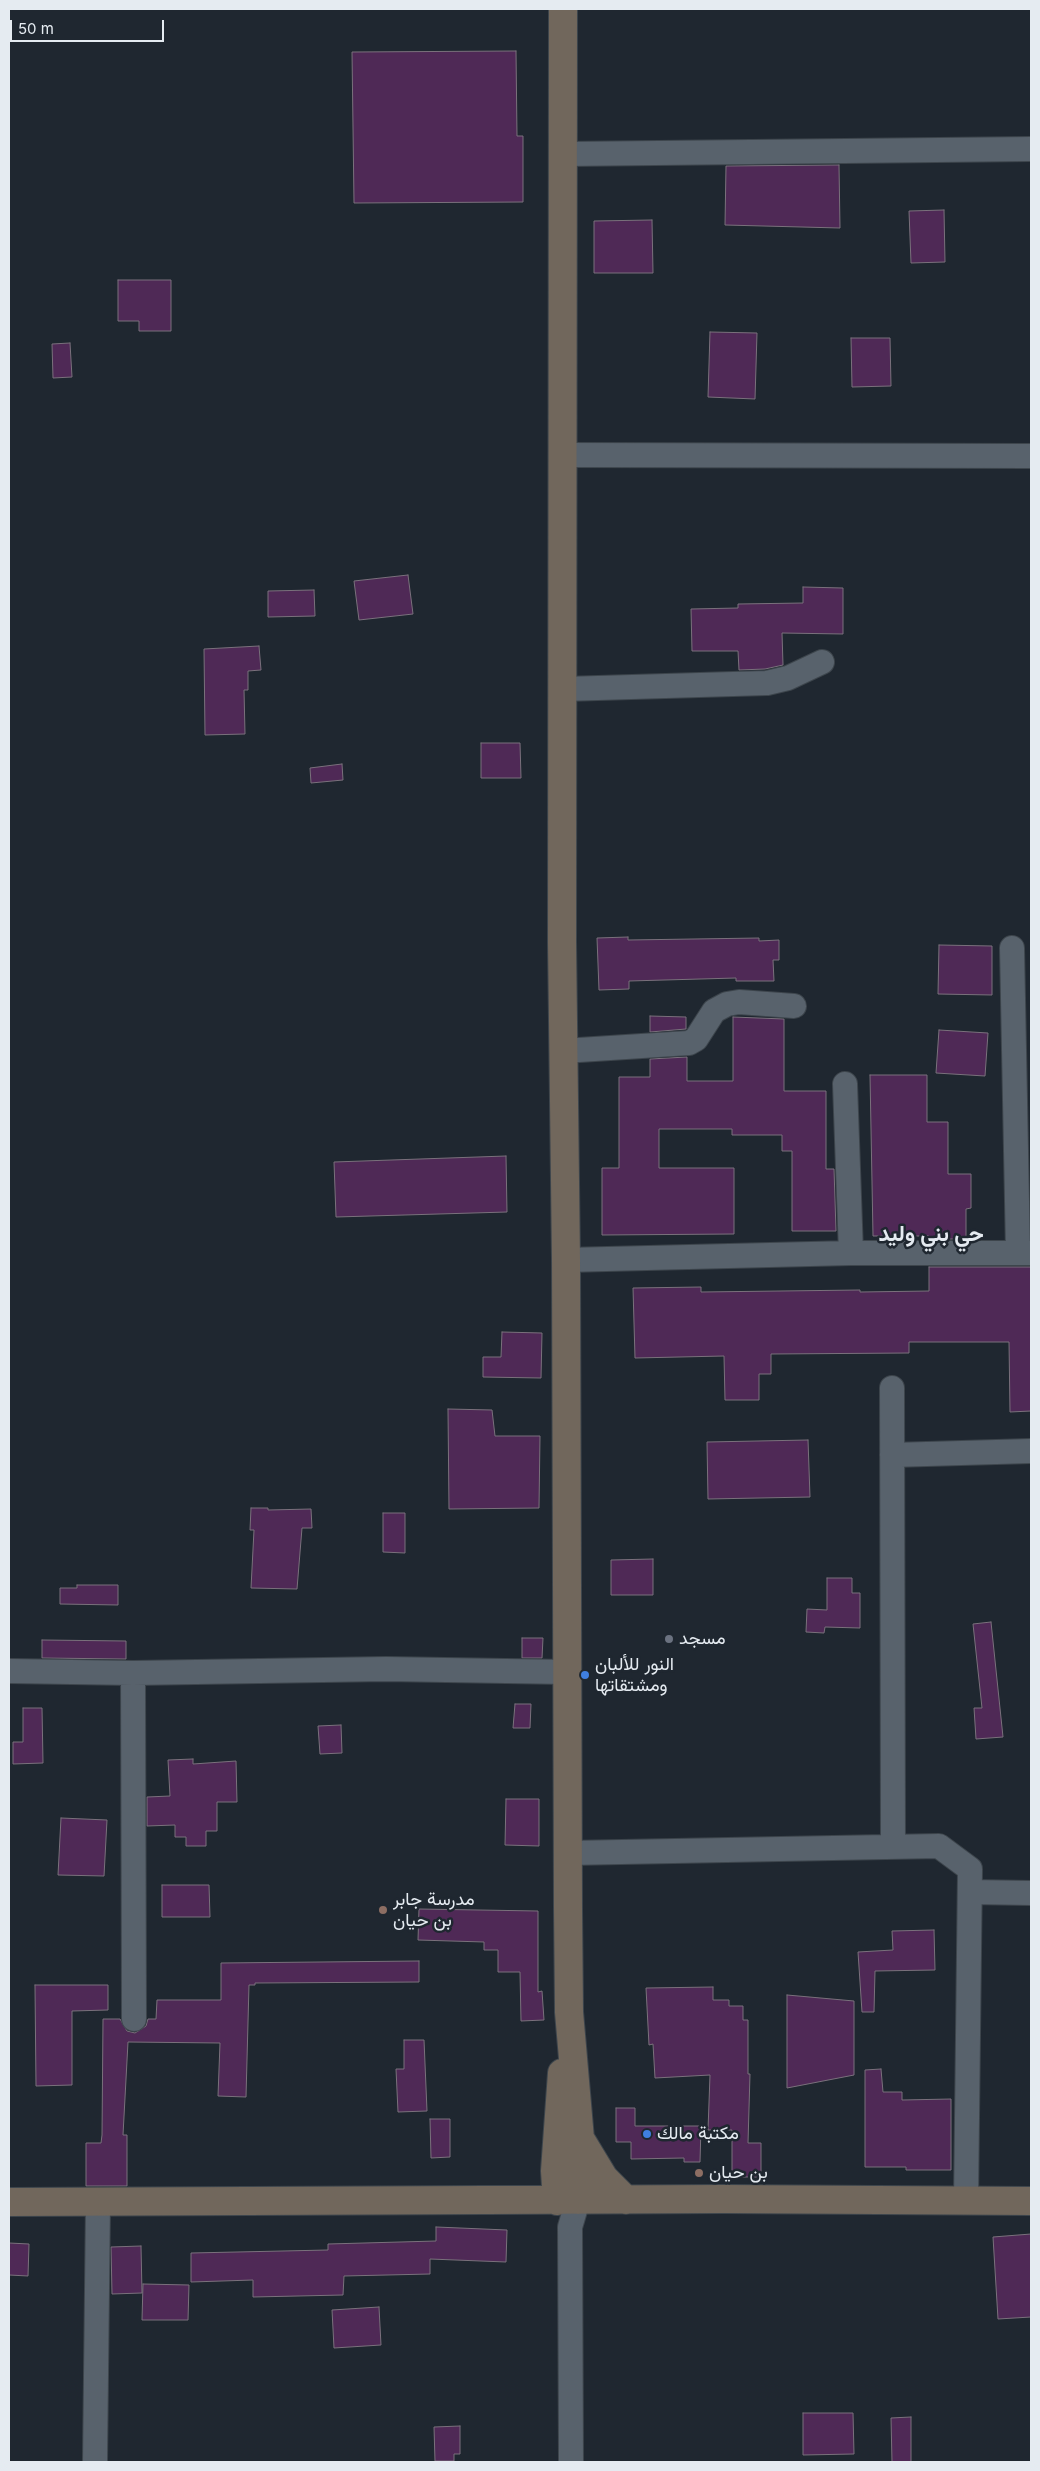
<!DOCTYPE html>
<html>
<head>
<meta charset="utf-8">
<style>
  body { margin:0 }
  #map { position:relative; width:1040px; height:2471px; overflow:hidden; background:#1f2730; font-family:Inter,sans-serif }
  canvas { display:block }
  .frame { position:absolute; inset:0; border:10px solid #e5ebf1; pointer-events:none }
  .scale { position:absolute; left:10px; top:20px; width:154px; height:22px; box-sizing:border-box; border:2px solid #e5ebf1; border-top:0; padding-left:6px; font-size:15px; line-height:18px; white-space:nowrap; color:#e5ebf1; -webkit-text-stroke:4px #1f2730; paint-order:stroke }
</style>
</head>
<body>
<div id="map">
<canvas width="1040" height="2471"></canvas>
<div class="frame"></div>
<div class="scale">50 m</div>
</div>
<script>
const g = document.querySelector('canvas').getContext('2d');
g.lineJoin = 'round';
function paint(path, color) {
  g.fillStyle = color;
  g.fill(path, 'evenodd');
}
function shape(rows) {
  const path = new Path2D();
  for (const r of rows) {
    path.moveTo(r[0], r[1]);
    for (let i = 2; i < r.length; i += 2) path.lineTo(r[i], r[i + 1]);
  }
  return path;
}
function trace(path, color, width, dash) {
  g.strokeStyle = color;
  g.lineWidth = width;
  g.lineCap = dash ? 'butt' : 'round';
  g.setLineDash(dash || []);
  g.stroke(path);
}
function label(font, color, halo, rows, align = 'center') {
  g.font = font + ' Inter,Vazirmatn,sans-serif';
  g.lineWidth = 5;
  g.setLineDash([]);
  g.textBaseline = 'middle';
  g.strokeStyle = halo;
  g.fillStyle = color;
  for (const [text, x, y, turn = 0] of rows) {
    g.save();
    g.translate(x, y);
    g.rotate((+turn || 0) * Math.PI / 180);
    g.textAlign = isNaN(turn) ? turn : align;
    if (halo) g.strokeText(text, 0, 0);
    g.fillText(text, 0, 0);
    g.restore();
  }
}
const building = shape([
  [516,51,517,136,523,136,523,202,354,203,352,52,516,51],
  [839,165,840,228,725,225,726,166,839,165],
  [944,210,945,262,911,263,909,211,944,210],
  [652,220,653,273,594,273,594,221,652,220],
  [118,280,171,280,171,331,139,331,139,321,118,321,118,280],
  [710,332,757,333,755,399,708,397,710,332],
  [851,338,890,338,891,386,852,387,851,338],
  [70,343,72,377,53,378,52,344,70,343],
  [408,575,413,614,359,620,354,581,408,575],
  [803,587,843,588,843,634,782,633,783,665,765,669,739,670,738,651,692,651,691,609,738,608,738,604,803,603,803,587],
  [314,590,315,616,268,617,268,591,314,590],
  [259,646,261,670,248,671,248,690,244,690,245,734,205,735,204,649,259,646],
  [481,743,520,743,521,778,481,778,481,743],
  [342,764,343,780,311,783,310,768,342,764],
  [628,937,628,940,759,938,759,941,779,940,779,960,773,960,774,981,736,981,736,978,629,981,629,989,599,990,597,938,628,937],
  [939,945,992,946,992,995,938,994,939,945],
  [650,1016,686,1017,686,1029,650,1032,650,1016],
  [733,1017,784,1019,784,1091,826,1091,826,1169,834,1169,836,1231,792,1231,792,1151,782,1151,782,1135,732,1135,732,1129,659,1129,659,1168,734,1168,734,1234,602,1235,602,1168,619,1168,619,1077,650,1077,650,1059,687,1057,687,1081,733,1081,733,1017],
  [939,1030,988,1033,985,1076,936,1073,939,1030],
  [870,1075,927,1075,927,1122,948,1122,948,1174,971,1174,971,1208,966,1209,966,1239,929,1239,929,1236,873,1236,870,1075],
  [506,1156,507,1212,336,1217,334,1162,506,1156],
  [929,1267,1031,1267,1031,1411,1010,1412,1009,1342,909,1342,909,1353,771,1354,771,1374,759,1374,759,1400,725,1400,724,1356,635,1358,633,1288,701,1287,701,1292,860,1290,860,1292,929,1291,929,1267],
  [502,1332,542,1333,541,1378,483,1377,483,1357,501,1357,502,1332],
  [448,1409,492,1410,495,1436,540,1436,539,1508,449,1509,448,1409],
  [808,1440,810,1497,708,1499,707,1442,808,1440],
  [251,1508,268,1508,268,1510,311,1509,312,1528,302,1528,297,1589,251,1588,254,1530,250,1530,251,1508],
  [383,1513,405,1513,405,1553,383,1552,383,1513],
  [653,1559,653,1595,611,1595,611,1560,653,1559],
  [827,1578,852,1578,852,1593,860,1593,860,1628,825,1627,824,1633,806,1632,807,1609,827,1610,827,1578],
  [77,1585,118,1585,118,1605,60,1604,60,1588,77,1588,77,1585],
  [991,1622,1003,1737,976,1739,974,1708,982,1708,973,1624,991,1622],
  [522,1638,543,1638,542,1658,522,1658,522,1638],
  [42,1640,126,1641,126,1659,42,1658,42,1640],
  [515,1704,531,1704,530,1728,513,1728,515,1704],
  [23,1708,42,1708,43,1763,13,1764,13,1742,23,1742,23,1708],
  [341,1725,342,1753,320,1754,318,1726,341,1725],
  [193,1759,193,1764,236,1761,237,1802,217,1802,217,1831,206,1831,206,1846,186,1846,186,1837,175,1837,175,1825,147,1826,147,1797,170,1796,168,1760,193,1759],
  [506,1799,539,1799,539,1846,505,1845,506,1799],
  [61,1818,107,1820,104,1876,58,1875,61,1818],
  [162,1885,209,1885,210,1917,162,1917,162,1885],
  [419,1909,538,1911,538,1992,542,1991,544,2020,521,2021,520,1972,498,1972,498,1950,484,1950,484,1942,418,1940,419,1909],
  [934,1930,935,1970,875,1971,874,2012,862,2012,858,1952,893,1950,892,1931,934,1930],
  [419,1961,419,1982,255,1983,255,1985,249,1985,246,2097,218,2096,220,2043,128,2042,123,2135,127,2135,127,2186,86,2186,86,2143,101,2143,102,2135,103,2019,120,2019,127,2031,135,2033,146,2026,148,2019,156,2019,157,2000,221,2000,221,1963,419,1961],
  [35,1985,108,1985,108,2010,72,2011,72,2085,36,2086,35,1985],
  [713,1987,713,2000,729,2000,729,2006,743,2006,743,2020,748,2020,748,2074,750,2074,748,2143,761,2143,761,2177,732,2177,732,2130,708,2130,710,2075,655,2078,653,2044,649,2045,646,1988,713,1987],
  [787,1995,854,2001,854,2075,787,2088,787,1995],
  [404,2040,424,2040,427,2111,398,2112,396,2069,404,2069,404,2040],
  [881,2069,883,2092,902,2092,902,2100,951,2099,951,2170,906,2170,906,2167,865,2167,865,2070,881,2069],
  [616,2108,635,2108,635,2126,701,2126,700,2162,684,2162,684,2158,631,2159,631,2142,616,2142,616,2108],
  [430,2119,450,2119,450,2157,431,2158,430,2119],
  [436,2227,507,2230,506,2262,430,2259,430,2274,344,2276,343,2295,253,2297,253,2280,191,2282,191,2253,328,2250,328,2244,436,2241,436,2227],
  [1031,2234,1031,2317,998,2319,993,2237,1031,2234],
  [9,2243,29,2244,28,2276,9,2275,9,2243],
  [141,2246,142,2293,112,2294,111,2247,141,2246],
  [143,2284,189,2285,188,2320,142,2320,143,2284],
  [379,2307,381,2345,334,2348,332,2310,379,2307],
  [803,2413,853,2413,854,2454,803,2455,803,2413],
  [911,2417,911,2462,892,2462,891,2418,911,2417],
  [460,2426,460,2454,454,2454,454,2461,435,2461,434,2427,460,2426]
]);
const street = shape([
  [563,154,1031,149],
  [563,455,1031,456],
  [564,689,767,683,788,678,822,662],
  [1012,948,1018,1252],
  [563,1051,689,1043,696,1039,714,1011,727,1004,739,1002,794,1006],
  [845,1084,851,1253],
  [566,1260,851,1253,1031,1253],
  [892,1388,893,1847],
  [892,1455,1031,1451],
  [9,1671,133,1673,386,1669,566,1672],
  [133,1673,134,2019],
  [568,1853,939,1846,970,1869,966,2201],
  [970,1892,1031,1893],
  [95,2462,98,2202],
  [571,2462,570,2227,578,2200]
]);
const secondary = shape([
  [563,9,562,942,566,1260,568,1908,569,2012,580,2139,578,2200],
  [581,2140,604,2178,626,2200],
  [557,2201,555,2171,562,2073],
  [9,2202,724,2199,1031,2201]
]);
const markers = [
  [669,1639,5,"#6b7280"],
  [585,1675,5,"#3f7fe0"],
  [383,1910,5,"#8d6e63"],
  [647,2134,5,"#3f7fe0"],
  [699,2173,5,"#8d6e63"]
];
const poiNames = [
  ["مسجد",679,1639],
  ["النور للألبان",595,1665],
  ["ومشتقاتها",595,1686],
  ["مدرسة جابر",393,1900],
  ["بن حيان",393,1921],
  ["مكتبة مالك",657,2134],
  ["بن حيان",709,2173]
];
const districtNames = [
  ["حي بني وليد",931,1234]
];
paint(building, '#4f2956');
trace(building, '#7a717c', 1);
trace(street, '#3d454c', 26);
trace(secondary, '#3d454c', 30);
trace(street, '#58626c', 24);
trace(secondary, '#71675c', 28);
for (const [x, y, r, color] of markers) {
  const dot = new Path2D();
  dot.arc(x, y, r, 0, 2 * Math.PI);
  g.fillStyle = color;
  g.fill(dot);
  trace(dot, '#1f2730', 2);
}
label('18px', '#e5ebf1', '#1f2730', poiNames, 'left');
label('bold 22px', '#e5ebf1', '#1f2730', districtNames);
</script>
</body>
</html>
